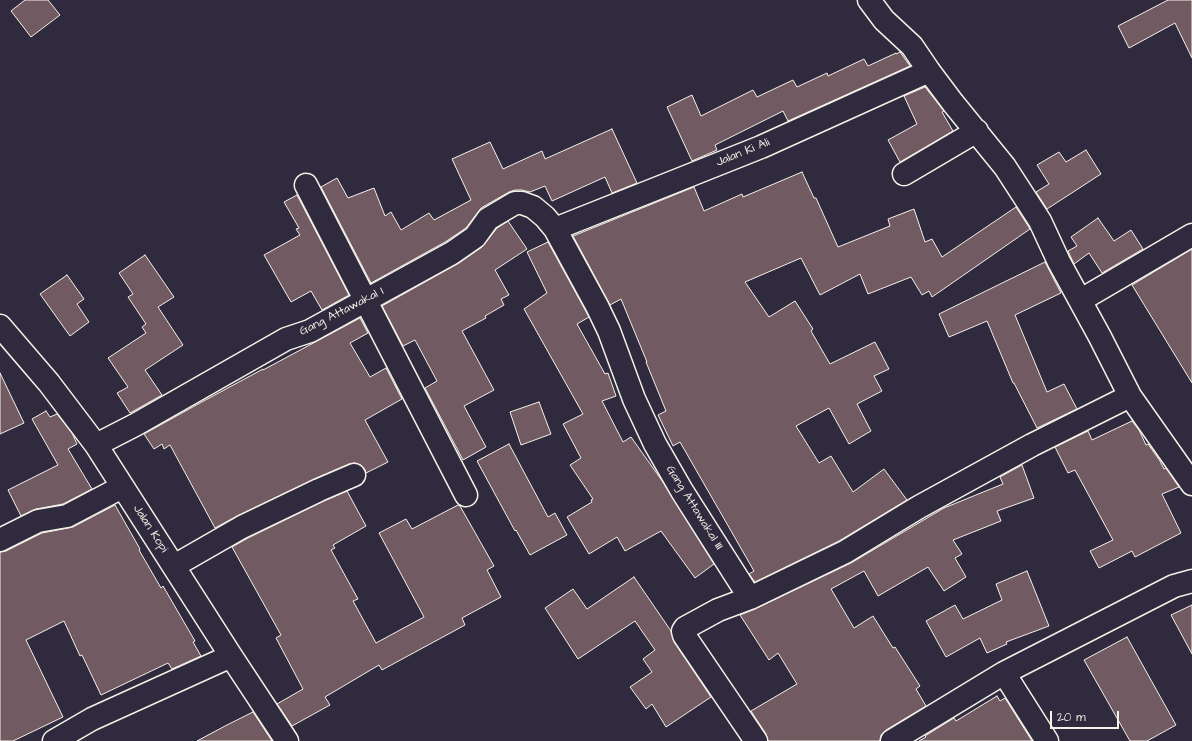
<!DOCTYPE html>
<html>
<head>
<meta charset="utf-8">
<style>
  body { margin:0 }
  #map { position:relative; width:1192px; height:741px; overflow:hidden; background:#2f2a3d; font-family:"Architects Daughter",sans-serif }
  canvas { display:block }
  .scale { position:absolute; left:1050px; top:711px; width:69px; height:18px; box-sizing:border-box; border:2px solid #f4f1e8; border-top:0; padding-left:5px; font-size:12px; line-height:14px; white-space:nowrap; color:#f4f1e8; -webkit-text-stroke:3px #2f2a3d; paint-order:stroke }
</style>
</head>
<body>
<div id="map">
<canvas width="1192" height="741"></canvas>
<div class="scale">20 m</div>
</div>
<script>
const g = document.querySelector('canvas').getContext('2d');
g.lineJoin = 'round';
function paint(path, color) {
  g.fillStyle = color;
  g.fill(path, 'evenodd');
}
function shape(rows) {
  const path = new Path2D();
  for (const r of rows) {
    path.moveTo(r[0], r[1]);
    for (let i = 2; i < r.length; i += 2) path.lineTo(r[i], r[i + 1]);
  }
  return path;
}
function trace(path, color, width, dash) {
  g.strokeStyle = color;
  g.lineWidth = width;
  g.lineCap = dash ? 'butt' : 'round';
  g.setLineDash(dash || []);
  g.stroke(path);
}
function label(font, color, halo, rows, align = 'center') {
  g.font = font + ' "Architects Daughter",sans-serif';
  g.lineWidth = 4;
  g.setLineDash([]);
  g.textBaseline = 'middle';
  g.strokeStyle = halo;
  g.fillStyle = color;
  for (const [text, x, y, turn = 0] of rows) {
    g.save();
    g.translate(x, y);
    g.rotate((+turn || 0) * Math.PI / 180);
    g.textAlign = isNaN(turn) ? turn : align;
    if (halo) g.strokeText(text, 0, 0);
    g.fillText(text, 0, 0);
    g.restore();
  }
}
const building = shape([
  [25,0,48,0,60,15,31,37,11,11,25,0],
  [1168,0,1192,0,1192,58,1175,23,1129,48,1118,26,1168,0],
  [900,52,910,66,788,121,783,111,715,145,717,150,692,161,667,107,692,95,701,116,753,90,757,97,793,80,797,87,827,73,828,76,864,59,868,66,896,53,896,54,900,52],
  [925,87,944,111,942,112,953,131,900,162,888,140,917,124,904,96,925,87],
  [612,129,637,183,612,193,605,177,552,201,545,186,530,192,522,190,515,190,509,192,481,208,466,228,445,242,371,283,321,187,337,178,348,198,374,188,385,216,391,212,401,230,429,213,434,220,471,200,452,159,490,142,503,169,542,151,545,159,612,129],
  [1086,150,1101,174,1047,209,1036,192,1049,184,1037,165,1059,152,1066,162,1086,150],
  [802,172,814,198,816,198,838,247,890,226,888,219,914,209,925,242,932,239,942,257,1016,207,1030,229,932,297,929,291,922,295,911,277,868,294,860,274,820,295,801,258,745,282,769,317,795,301,813,329,811,331,830,364,875,342,889,369,874,376,882,391,857,404,871,431,849,444,829,408,796,426,819,463,831,456,853,492,884,469,907,500,839,541,755,582,749,574,754,571,680,442,673,446,658,415,666,411,646,362,647,362,621,299,610,305,573,236,694,187,704,211,742,194,743,197,802,172],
  [297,195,349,295,322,310,311,291,291,302,264,255,300,235,296,229,299,228,284,202,297,195],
  [1098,218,1114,241,1131,230,1143,249,1102,273,1089,253,1074,264,1068,251,1077,246,1071,237,1098,218],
  [508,221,527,249,495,270,509,295,501,299,504,305,485,316,486,318,462,331,494,390,464,406,486,447,463,460,425,388,437,381,415,340,403,346,382,306,459,263,482,247,497,228,508,221],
  [548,242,589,317,577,324,605,374,608,373,616,396,602,401,623,442,631,437,663,482,714,564,695,578,661,531,625,551,617,537,589,554,567,517,592,502,591,500,593,499,570,465,581,458,563,424,583,414,524,309,547,293,527,252,548,242],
  [1192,249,1192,383,1132,285,1192,249],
  [145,255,174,297,158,307,183,345,145,370,162,395,130,413,117,393,128,387,108,358,146,333,142,327,146,324,128,297,133,294,119,273,145,255],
  [1045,262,1061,293,1015,315,1047,392,1064,384,1077,409,1037,428,1014,383,1013,383,987,321,949,337,939,314,1045,262],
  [67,275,84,299,77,304,89,322,70,336,40,294,67,275],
  [360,318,368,333,350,343,370,377,386,368,402,399,365,420,388,462,366,473,365,470,361,465,355,463,349,464,314,479,237,516,215,528,170,445,164,449,162,444,154,449,144,434,200,403,263,369,263,370,360,318],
  [0,373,24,423,0,434,0,373],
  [539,402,551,434,521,445,510,412,539,402],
  [46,411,50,417,57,414,72,433,77,444,68,449,92,489,63,504,36,509,21,516,8,490,58,465,32,419,46,411],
  [1132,421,1139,430,1146,445,1148,444,1160,461,1164,469,1166,468,1179,487,1162,494,1181,533,1135,557,1132,551,1099,568,1090,551,1113,540,1075,470,1068,473,1055,447,1088,431,1092,440,1132,421],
  [509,444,548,517,555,513,567,535,530,555,516,530,515,531,477,461,509,444],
  [1022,465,1034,498,997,511,1001,521,953,540,962,554,955,558,966,577,944,591,928,567,878,596,864,571,831,589,854,628,873,616,893,648,895,647,920,686,916,689,926,706,886,730,881,735,880,741,768,741,766,734,751,711,797,684,778,653,769,660,740,615,755,609,851,563,944,508,1003,484,1000,477,1022,465],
  [347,491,366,526,333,545,335,548,331,550,358,599,353,601,376,643,424,617,379,533,406,519,412,529,458,505,460,506,494,566,487,570,501,597,462,618,465,625,382,670,379,665,325,697,330,705,292,726,277,704,303,689,276,638,281,635,232,547,248,538,324,501,347,491],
  [115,505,140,549,139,550,161,588,163,586,195,641,193,642,201,656,172,669,168,663,101,695,82,655,80,656,64,621,26,640,63,717,13,741,0,741,0,552,6,551,42,533,73,527,115,505],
  [1027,571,1049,626,1006,642,1007,644,987,653,980,638,946,657,926,621,955,605,963,619,1002,600,996,584,1027,571],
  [634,577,671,631,674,642,711,697,666,727,652,704,646,709,630,687,652,672,643,659,655,650,635,621,578,659,545,608,573,589,587,609,634,577],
  [1192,605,1192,654,1171,615,1192,605],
  [1127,637,1176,725,1147,741,1130,741,1084,660,1127,637],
  [997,696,1000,701,1005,698,1032,741,919,741,926,737,925,736,954,718,956,721,997,696],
  [253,712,272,741,197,741,225,726,253,712]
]);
const street = shape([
  [869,0,884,20,912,46,929,71,953,103,1005,167,1040,221,1059,262,1100,337,1130,396,1192,484],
  [904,174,977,131],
  [306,185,466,495],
  [555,229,761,147,929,71],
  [1081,300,1192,235],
  [0,326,49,383,96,445,231,656,287,741],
  [96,445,135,425,286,339,310,331,452,253,475,237,488,219,515,203,522,203,533,207,545,217,555,229,597,306,609,331,634,399,655,444,682,491,750,598,718,610,685,628,683,631,684,635,756,741],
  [0,540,38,521,67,516,122,487],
  [174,566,242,527,319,490,354,475],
  [750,598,845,552,919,507,1032,445,1130,396],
  [1004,673,1047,741],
  [54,741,92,719,231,656],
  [892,741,1004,673,1174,586,1192,581]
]);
const streetNames = [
  ["Jalan Ki Ali",743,153,-22],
  ["Gang Attawakal I",342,312,-27],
  ["Gang Attawakal III",694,508,58],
  ["Jalan Kopi",150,529,57]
];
paint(building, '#725a62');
trace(building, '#f4f1e8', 1);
trace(street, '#f4f1e8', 25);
trace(street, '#2f2a3d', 22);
label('12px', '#f4f1e8', '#2f2a3d', streetNames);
</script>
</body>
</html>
